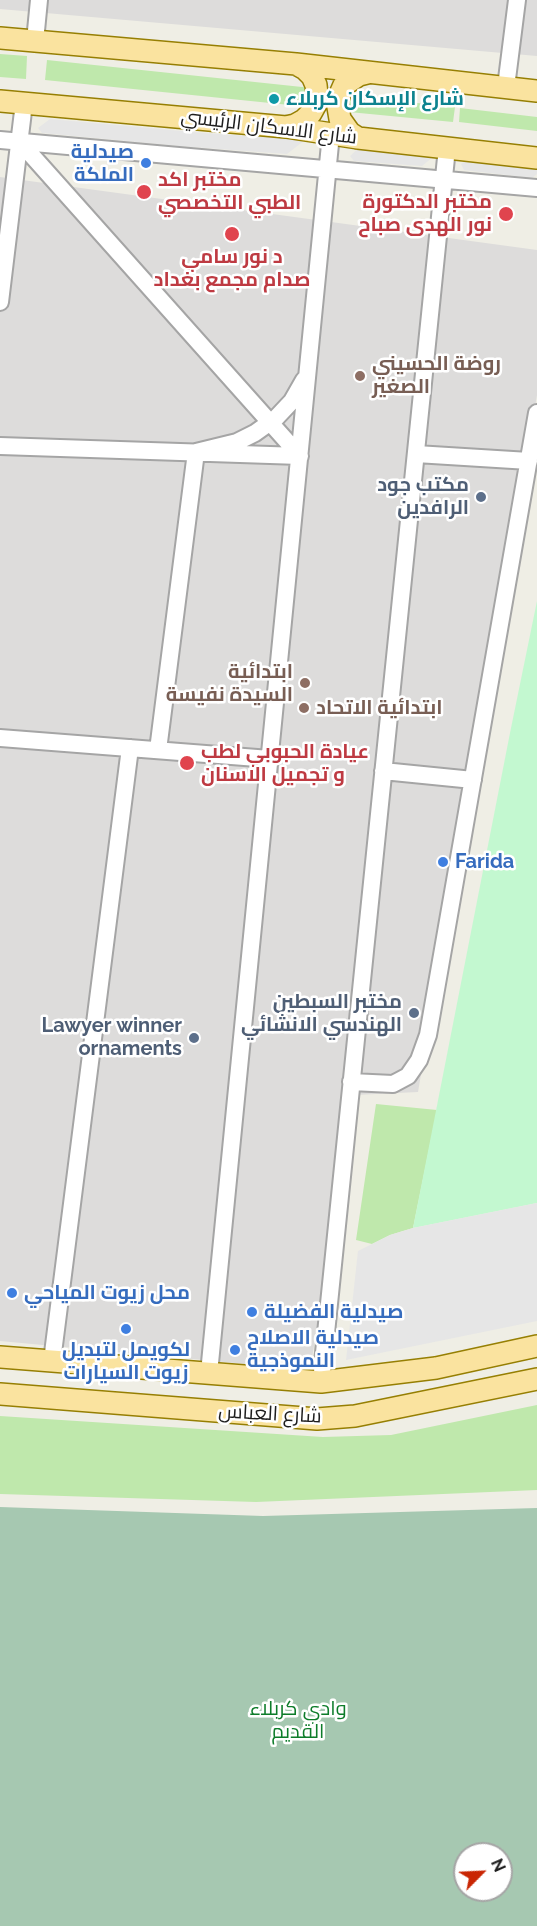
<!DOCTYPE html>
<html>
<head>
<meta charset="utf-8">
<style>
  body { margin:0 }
  #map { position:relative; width:537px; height:1926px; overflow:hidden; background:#efeee5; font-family:Raleway,sans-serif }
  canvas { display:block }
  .north { position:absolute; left:453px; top:1842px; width:60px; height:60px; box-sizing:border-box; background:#fff; border:2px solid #a5a5a5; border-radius:50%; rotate:66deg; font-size:16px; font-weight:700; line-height:24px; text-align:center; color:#1e1e1e }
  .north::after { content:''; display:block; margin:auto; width:21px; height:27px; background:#c92604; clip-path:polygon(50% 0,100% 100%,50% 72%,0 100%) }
</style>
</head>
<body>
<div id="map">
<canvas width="537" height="1926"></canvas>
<div class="north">N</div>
</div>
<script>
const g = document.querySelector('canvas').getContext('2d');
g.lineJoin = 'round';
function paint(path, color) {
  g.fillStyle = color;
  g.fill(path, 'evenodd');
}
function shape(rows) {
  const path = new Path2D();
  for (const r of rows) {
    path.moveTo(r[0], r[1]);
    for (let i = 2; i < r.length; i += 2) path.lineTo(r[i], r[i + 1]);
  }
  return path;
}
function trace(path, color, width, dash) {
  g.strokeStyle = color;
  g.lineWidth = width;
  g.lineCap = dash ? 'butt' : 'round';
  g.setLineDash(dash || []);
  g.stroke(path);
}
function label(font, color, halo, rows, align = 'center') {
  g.font = font + ' Raleway,Cairo,sans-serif';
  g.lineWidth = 5;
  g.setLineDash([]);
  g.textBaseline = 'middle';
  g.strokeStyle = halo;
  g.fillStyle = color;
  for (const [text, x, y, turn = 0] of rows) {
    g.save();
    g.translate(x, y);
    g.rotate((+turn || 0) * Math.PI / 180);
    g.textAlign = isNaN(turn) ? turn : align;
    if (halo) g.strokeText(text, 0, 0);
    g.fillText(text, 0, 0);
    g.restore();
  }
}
const residential = shape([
  [0,0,537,0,537,56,0,9],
  [0,177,537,250,537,395,418,1092,355,1095,310,1370,0,1341]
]);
const grass = shape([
  [0,54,27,56,26,79,0,77],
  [47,60,321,89,319,108,45,80],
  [351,96,455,107,453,122,349,112],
  [460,108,537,117,537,131,459,122],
  [376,1104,437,1110,413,1228,390,1235,372,1244,356,1240],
  [537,1405,537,1490,256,1502,0,1494,0,1416,323,1437,391,1435]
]);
const cemetery = shape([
  [0,1507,263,1516,537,1508,537,1926,0,1926],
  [465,1854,501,1854,501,1890,465,1890]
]);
const park = shape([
  [537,601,537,1203,413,1228,510,733]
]);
const parking = shape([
  [50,119,204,133,305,140,287,154,178,146,42,133,38,128],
  [361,146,439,152,422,166,354,161,350,156],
  [472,156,537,163,537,174,532,178,464,170,461,164],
  [537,1203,537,1321,346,1360,358,1251,390,1235,413,1228]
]);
const minor = shape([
  [35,41,39,0],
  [506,87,517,0],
  [0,140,537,188],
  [19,141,300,456],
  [0,302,24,103],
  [0,446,300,456],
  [416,454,529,461],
  [0,738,270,759],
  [158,750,196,452,237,442,255,433,276,418,292,401,304,380],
  [383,771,473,780],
  [351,1082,393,1084,408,1076,419,1060,428,1035,537,413],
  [52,1361,130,748],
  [209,1373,331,134],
  [321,1382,447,148]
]);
const major = shape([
  [0,38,296,64,537,91],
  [0,101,286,127,358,138,537,158],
  [286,127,295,125,304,120,311,113,316,104,317,95,316,85,312,76,305,69,296,64],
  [358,138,350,133,340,119,337,101,344,85,359,75,367,73],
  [0,1357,321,1382,436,1368,537,1346],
  [0,1394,317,1419,355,1416,537,1379]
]);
const markers = [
  [274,99,6,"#0f9aa8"],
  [146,163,6,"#3f7fe0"],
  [144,192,8,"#e0444e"],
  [506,214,8,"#e0444e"],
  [232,234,8,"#e0444e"],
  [360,376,6,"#8d6e63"],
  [481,497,6,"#5c6f8a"],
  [305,683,6,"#8d6e63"],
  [304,708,6,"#8d6e63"],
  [187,763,8,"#e0444e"],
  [443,862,6,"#3f7fe0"],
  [414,1013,6,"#5c6f8a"],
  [194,1038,6,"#5c6f8a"],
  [12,1293,6,"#3f7fe0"],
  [252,1312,6,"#3f7fe0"],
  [126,1329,6,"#3f7fe0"],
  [235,1350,6,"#3f7fe0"]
];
const cultureNames = [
  ["شارع الإسكان كربلاء",286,99]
];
const streetNames = [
  ["شارع الاسكان الرئيسي",269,127,7],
  ["شارع العباس",270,1414,3]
];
const shopNames = [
  ["صيدلية",134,152,"right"],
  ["الملكة",134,175,"right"],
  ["Farida",455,862],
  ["محل زيوت المياحي",24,1293],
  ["صيدلية الفضيلة",264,1312],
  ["صيدلية الاصلاح",247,1338],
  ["النموذجية",247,1361],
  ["لكويمل لتبديل",126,1350,"center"],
  ["زيوت السيارات",126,1373,"center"]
];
const healthNames = [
  ["مختبر اكد",158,180],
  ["الطبي التخصصي",158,203],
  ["مختبر الدكتورة",492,202,"right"],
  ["نور الهدى صباح",492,225,"right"],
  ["د نور سامي",232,257,"center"],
  ["صدام مجمع بغداد",232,280,"center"],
  ["عيادة الحبوبي لطب",201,752],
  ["و تجميل الاسنان",201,775]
];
const educationNames = [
  ["روضة الحسيني",372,364],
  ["الصغير",372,387],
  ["ابتدائية",293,672,"right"],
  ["السيدة نفيسة",293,695,"right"],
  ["ابتدائية الاتحاد",316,708]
];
const serviceNames = [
  ["مكتب جود",469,485],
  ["الرافدين",469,508],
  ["مختبر السبطين",402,1002],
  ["الهندسي الانشائي",402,1025],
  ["Lawyer winner",182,1026],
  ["ornaments",182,1049]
];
const parkNames = [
  ["وادي كربلاء",298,1709],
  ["القديم",298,1732]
];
paint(residential, '#dddcdb');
paint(grass, '#bfe8ac');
paint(cemetery, '#a6c8b1');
paint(park, '#c3f8d0');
paint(parking, '#e6e6e6');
trace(minor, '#a5a5a5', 20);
trace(major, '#967f03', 24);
trace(minor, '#fff', 16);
trace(major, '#fae39f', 21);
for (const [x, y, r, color] of markers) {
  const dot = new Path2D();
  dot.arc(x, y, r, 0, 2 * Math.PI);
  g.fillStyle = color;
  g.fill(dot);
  trace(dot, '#fff', 2);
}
label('bold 20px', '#0d838f', '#fff', cultureNames, 'left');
label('20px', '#1e1e1e', '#fff', streetNames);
label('bold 20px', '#366cbe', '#fff', shopNames, 'left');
label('bold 20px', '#be3a42', '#fff', healthNames, 'left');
label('bold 20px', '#785e54', '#fff', educationNames, 'left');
label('bold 20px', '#4e5e75', '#fff', serviceNames, 'right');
label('20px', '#0d7c2a', '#fff', parkNames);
</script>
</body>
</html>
